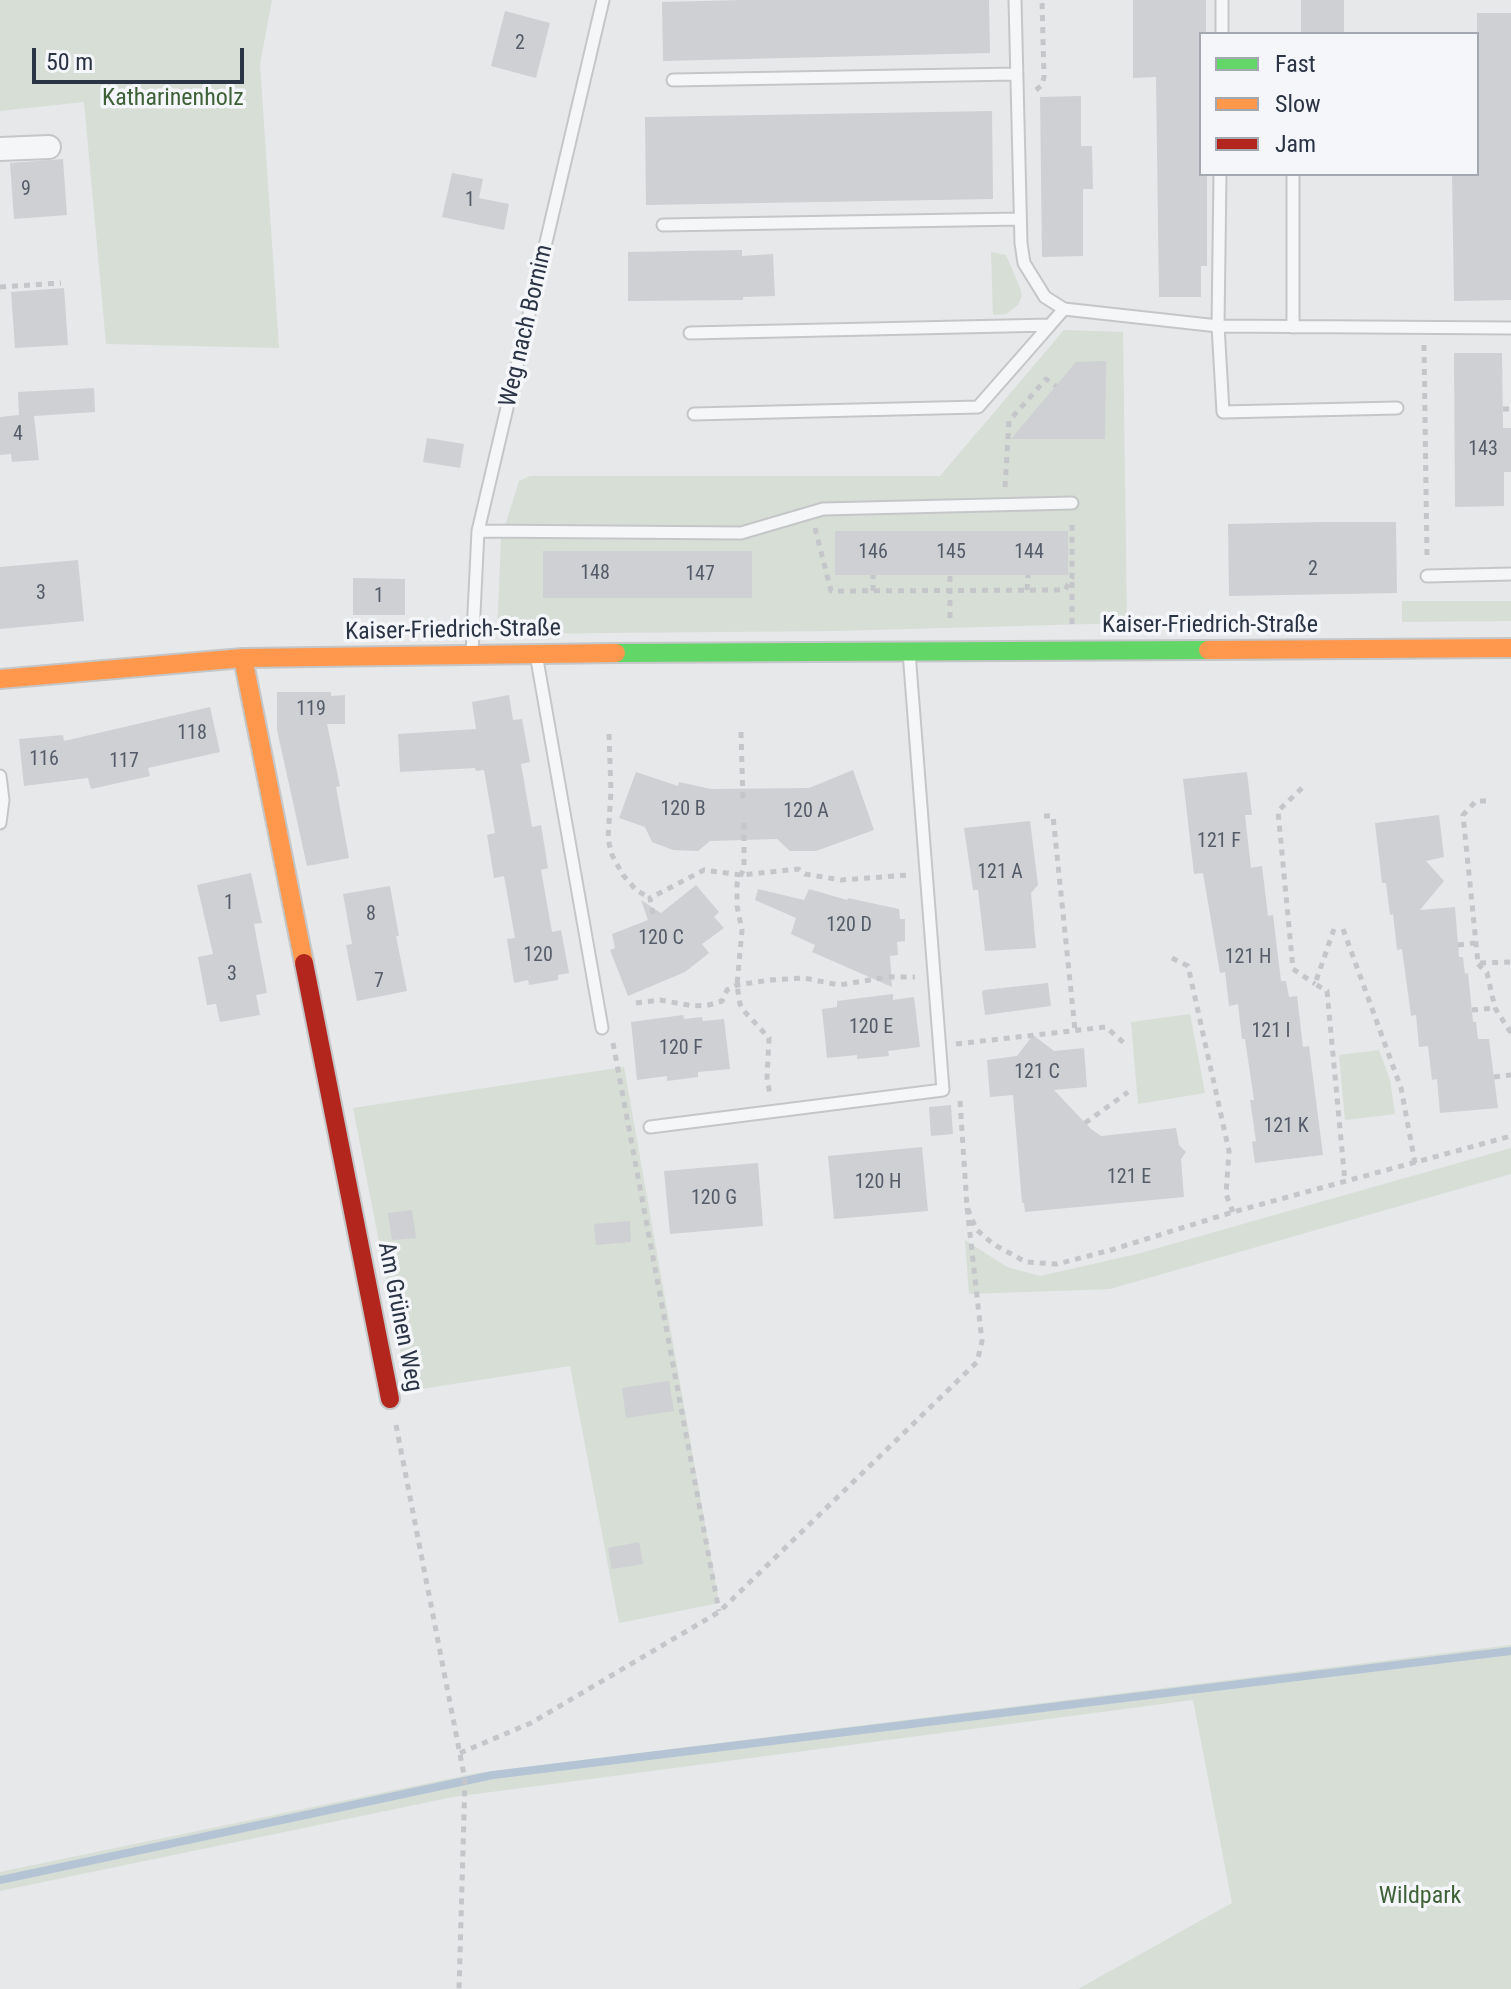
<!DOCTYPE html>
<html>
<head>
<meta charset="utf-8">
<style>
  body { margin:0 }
  #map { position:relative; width:1511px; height:1989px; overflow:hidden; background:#e6e8ea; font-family:"Roboto Condensed",sans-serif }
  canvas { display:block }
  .legend { position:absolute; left:1199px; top:32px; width:280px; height:144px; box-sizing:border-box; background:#f4f6f9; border:2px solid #a4a8b1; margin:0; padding:10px 14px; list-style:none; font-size:24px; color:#2b3445 }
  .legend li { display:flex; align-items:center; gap:16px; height:40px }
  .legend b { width:40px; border:2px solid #a4a8b1 }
  .scale { position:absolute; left:32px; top:48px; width:212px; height:36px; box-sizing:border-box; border:4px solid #2b3445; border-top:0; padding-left:10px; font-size:24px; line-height:28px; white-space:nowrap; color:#2b3445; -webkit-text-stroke:6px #f4f6f9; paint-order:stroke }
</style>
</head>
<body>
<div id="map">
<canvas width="1511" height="1989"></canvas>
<ul class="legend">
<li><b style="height:10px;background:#63d668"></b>Fast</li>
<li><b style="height:10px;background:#ff974d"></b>Slow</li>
<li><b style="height:10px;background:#b3261e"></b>Jam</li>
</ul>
<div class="scale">50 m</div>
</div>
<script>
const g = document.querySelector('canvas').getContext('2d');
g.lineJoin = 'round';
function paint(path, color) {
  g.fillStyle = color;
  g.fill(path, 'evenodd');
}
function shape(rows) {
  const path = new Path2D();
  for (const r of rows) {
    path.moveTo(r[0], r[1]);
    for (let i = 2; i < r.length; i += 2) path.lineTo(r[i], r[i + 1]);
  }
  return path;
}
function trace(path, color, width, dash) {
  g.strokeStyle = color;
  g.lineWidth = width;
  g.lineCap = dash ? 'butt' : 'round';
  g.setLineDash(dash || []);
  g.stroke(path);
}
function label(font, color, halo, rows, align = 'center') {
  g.font = font + ' "Roboto Condensed",sans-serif';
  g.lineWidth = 7;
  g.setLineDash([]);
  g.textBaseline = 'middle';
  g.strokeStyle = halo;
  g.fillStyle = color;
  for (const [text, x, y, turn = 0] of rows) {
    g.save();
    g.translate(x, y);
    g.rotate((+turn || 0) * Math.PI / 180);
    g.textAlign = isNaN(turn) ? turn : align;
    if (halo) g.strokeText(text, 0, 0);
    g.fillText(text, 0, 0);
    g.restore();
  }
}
const green = shape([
  [0,0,272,0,260,64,279,348,106,344,84,102,0,111],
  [991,252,1006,255,1020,288,1022,296,1018,305,1006,314,993,315],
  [1064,330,1123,332,1127,623,835,631,497,634,501,539,519,481,530,476,940,476],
  [835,531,1067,531,1068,575,835,575],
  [543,551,752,551,752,598,543,598],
  [1402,601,1511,601,1511,621,1402,622],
  [1190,1014,1205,1093,1138,1104,1131,1022],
  [1379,1050,1390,1080,1395,1114,1345,1120,1339,1055],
  [624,1067,719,1603,619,1623,570,1366,408,1391,353,1108],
  [1511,1148,1511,1174,1110,1289,969,1294,965,1240,1007,1267,1040,1276,1137,1254],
  [1511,1645,1511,1989,1078,1989,1232,1903,1193,1700,453,1797,0,1891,0,1872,477,1773]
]);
const stream = shape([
  [0,1880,493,1775,1511,1651]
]);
const building = shape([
  [742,0,989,0,990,53,663,61,662,2],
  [1133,0,1206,0,1206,34,1201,34,1201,174,1207,174,1207,266,1201,266,1201,297,1159,297,1156,77,1133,78],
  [1301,0,1344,0,1344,34,1301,34],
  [505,11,550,23,536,78,491,66],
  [1477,13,1511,13,1511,300,1454,301,1452,174,1477,174],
  [1081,96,1081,146,1092,146,1093,189,1083,189,1083,256,1042,257,1040,97],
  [992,111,993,199,646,205,645,117],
  [63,159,67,215,14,219,10,163],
  [452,173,483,179,479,198,509,204,504,230,442,217],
  [742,250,742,256,773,254,775,296,743,297,743,300,628,301,628,252],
  [64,288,68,345,15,348,11,292],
  [1454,353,1502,353,1503,428,1511,428,1511,472,1504,472,1504,506,1455,507],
  [1106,361,1105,439,1011,439,1076,362],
  [94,388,95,412,34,416,39,460,12,462,11,454,0,455,0,417,19,415,18,392],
  [427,438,464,444,460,468,423,462],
  [1323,522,1396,522,1397,593,1229,596,1228,524],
  [835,531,1068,531,1068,575,835,575],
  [543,551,752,551,752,598,543,598],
  [78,560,84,621,0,629,0,567],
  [353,578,405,579,405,615,353,615],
  [277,692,331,692,331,696,345,695,345,724,327,724,340,786,336,787,349,858,307,866,277,730],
  [509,695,513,720,522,719,530,762,521,764,532,827,541,825,548,868,541,870,552,932,561,930,569,973,558,975,558,980,529,985,528,980,514,983,507,939,515,938,504,876,494,878,487,835,495,833,484,770,476,771,475,768,400,772,398,734,476,729,472,702],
  [210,707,220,752,148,768,150,776,91,789,88,778,24,786,19,739,63,735,64,741],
  [853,770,874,830,816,851,790,851,777,839,710,841,698,851,673,850,652,842,645,827,619,818,636,772,678,786,679,782,711,789,809,788],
  [1247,772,1252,815,1245,815,1251,868,1262,866,1268,916,1273,915,1281,981,1286,981,1289,997,1297,996,1303,1047,1309,1046,1323,1155,1255,1163,1252,1142,1256,1141,1250,1100,1254,1100,1245,1039,1242,1039,1238,1004,1229,1006,1225,972,1220,973,1203,873,1194,874,1183,779],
  [1439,815,1444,857,1426,861,1444,881,1420,910,1455,907,1459,957,1463,957,1465,974,1468,973,1473,1022,1476,1022,1478,1039,1489,1039,1498,1108,1440,1113,1437,1079,1432,1080,1428,1046,1419,1047,1416,1015,1411,1016,1402,949,1397,950,1393,914,1390,915,1386,883,1382,883,1375,823],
  [1030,821,1038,885,1031,893,1036,948,985,951,978,890,973,890,964,828],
  [251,873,262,923,254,924,267,993,256,995,260,1015,220,1022,216,1004,207,1005,198,957,213,954,197,885],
  [696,885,719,912,714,917,724,928,702,944,709,953,685,972,628,996,610,950,615,948,612,934,648,920,641,900,661,913],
  [390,886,399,936,396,936,407,991,357,1001,346,945,352,944,343,894],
  [758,889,804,900,809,889,847,900,848,898,899,909,900,919,905,919,905,941,897,942,898,955,890,956,892,987,812,952,815,945,791,934,796,918,755,900],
  [1048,983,1051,1006,985,1015,982,992,984,990],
  [893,994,893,1000,914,997,920,1047,888,1051,889,1056,857,1059,857,1055,827,1058,822,1009,837,1007,837,1001],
  [683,1015,684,1019,702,1017,703,1021,724,1019,730,1069,698,1072,698,1077,667,1081,667,1076,637,1080,631,1022],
  [1033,1035,1054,1051,1084,1048,1087,1087,1054,1090,1091,1129,1101,1136,1176,1128,1179,1145,1186,1152,1181,1159,1184,1197,1025,1212,1024,1203,1022,1203,1013,1095,990,1097,987,1060,1017,1056],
  [951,1105,953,1134,931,1136,929,1107],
  [922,1147,928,1211,834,1219,828,1156],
  [758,1163,763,1226,670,1234,664,1171],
  [412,1210,416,1238,392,1240,388,1213],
  [630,1221,631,1242,596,1245,594,1224],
  [669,1381,674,1411,626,1418,622,1388],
  [639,1542,643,1564,612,1569,608,1548]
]);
const path = shape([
  [1036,90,1042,85,1044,77,1042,0],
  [0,287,61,283],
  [1424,345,1427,559],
  [1503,409,1511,409],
  [1005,487,1009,421,1046,379,1056,386],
  [815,528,831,591,1065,590,1072,577,1072,520],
  [950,576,950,623],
  [1027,590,1028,575],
  [873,591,873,575],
  [1072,624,1072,578],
  [741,732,743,802],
  [609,734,611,791,608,839,612,855,623,875,636,890,650,898],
  [1302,788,1278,811,1293,969,1315,984],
  [1486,801,1476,801,1463,815,1478,963,1511,962],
  [1044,816,1053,816,1075,1030],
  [744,823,744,868,737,884,737,906,742,930,737,985,740,1004,744,1011,769,1038,767,1078,770,1095],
  [653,914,650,898,704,870,741,875,798,869,805,874,841,880,908,875],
  [1334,929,1315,984,1327,991,1345,1182],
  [1343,929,1401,1088,1415,1163],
  [1458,945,1475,943],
  [1172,958,1188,966,1229,1151,1226,1194,1233,1212],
  [1478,964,1487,973,1495,1008,1511,1033],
  [636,1003,660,1000,693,1006,709,1005,722,1001,727,990,737,985,770,980,804,978,839,985,888,977,915,977],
  [1472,1010,1495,1008],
  [613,1043,719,1611],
  [956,1044,1106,1027,1124,1043],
  [1494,1077,1511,1075],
  [960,1101,967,1207,976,1229,993,1244,1026,1262,1057,1264,1111,1250,1233,1212,1511,1136],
  [1085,1123,1128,1092],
  [396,1425,465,1780,459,1989],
  [460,1753,531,1723,719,1612,977,1362,982,1341,967,1207]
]);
const lane = shape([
  [1015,0,1021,243,1024,263,1045,297,1064,309,1218,326,1511,328],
  [1222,34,1222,0],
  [673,80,1016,74],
  [1220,174,1218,326,1223,412,1397,408],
  [1293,174,1293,327],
  [663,225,1020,219],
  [690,333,1050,325,1064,309],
  [694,414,978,407,1050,325],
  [478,531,741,533,823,509,1072,503],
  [1427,576,1511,574],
  [472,654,478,531,603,0],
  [536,654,602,1028],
  [0,776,3,800,0,823],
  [650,1127,943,1090,909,652]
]);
const street = shape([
  [0,149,49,147]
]);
const fast = shape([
  [616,653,1208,650]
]);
const slow = shape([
  [1208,650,1511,648],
  [243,658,304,963],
  [0,679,243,658,616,653]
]);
const jam = shape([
  [304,963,390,1399]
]);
const numberNames = [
  ["2",520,44],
  ["9",26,190],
  ["1",470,201],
  ["4",18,435],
  ["143",1483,450],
  ["146",873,553],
  ["145",951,553],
  ["144",1029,553],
  ["2",1313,570],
  ["148",595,574],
  ["147",700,575],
  ["3",41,594],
  ["1",379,597],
  ["119",311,710],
  ["118",192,734],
  ["116",44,760],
  ["117",124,762],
  ["120 B",683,810],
  ["120 A",806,812],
  ["121 F",1219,842],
  ["121 A",1000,873],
  ["1",229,904],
  ["8",371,915],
  ["120 D",849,926],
  ["120 C",661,939],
  ["120",538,956],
  ["121 H",1248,958],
  ["3",232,975],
  ["7",379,982],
  ["120 E",871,1028],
  ["121 I",1271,1032],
  ["120 F",681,1049],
  ["121 C",1037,1073],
  ["121 K",1286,1127],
  ["121 E",1129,1178],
  ["120 H",878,1183],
  ["120 G",714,1199]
];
const parkNames = [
  ["Katharinenholz",173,99],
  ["Wildpark",1420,1897]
];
const streetNames = [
  ["Weg nach Bornim",527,326,-77],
  ["Kaiser-Friedrich-Straße",1210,626],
  ["Kaiser-Friedrich-Straße",453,631,-1],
  ["Am Grünen Weg",399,1317,79]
];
paint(green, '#d6ded6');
trace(stream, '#b4c4d5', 8);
paint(building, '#ced0d3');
trace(lane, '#c4c6c8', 15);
trace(street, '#c4c6c8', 26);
trace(fast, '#c4c6c8', 22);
trace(slow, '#c4c6c8', 22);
trace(jam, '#c4c6c8', 22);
trace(path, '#c5c6ca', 5, [6, 6]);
trace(lane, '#f5f6f7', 11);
trace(street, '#f5f6f7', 22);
trace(fast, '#63d668', 18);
trace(slow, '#ff974d', 18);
trace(jam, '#b3261e', 18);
label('20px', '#545c69', null, numberNames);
label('24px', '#3f6138', '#f4f6f9', parkNames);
label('24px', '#2b3445', '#f4f6f9', streetNames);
</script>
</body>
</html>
